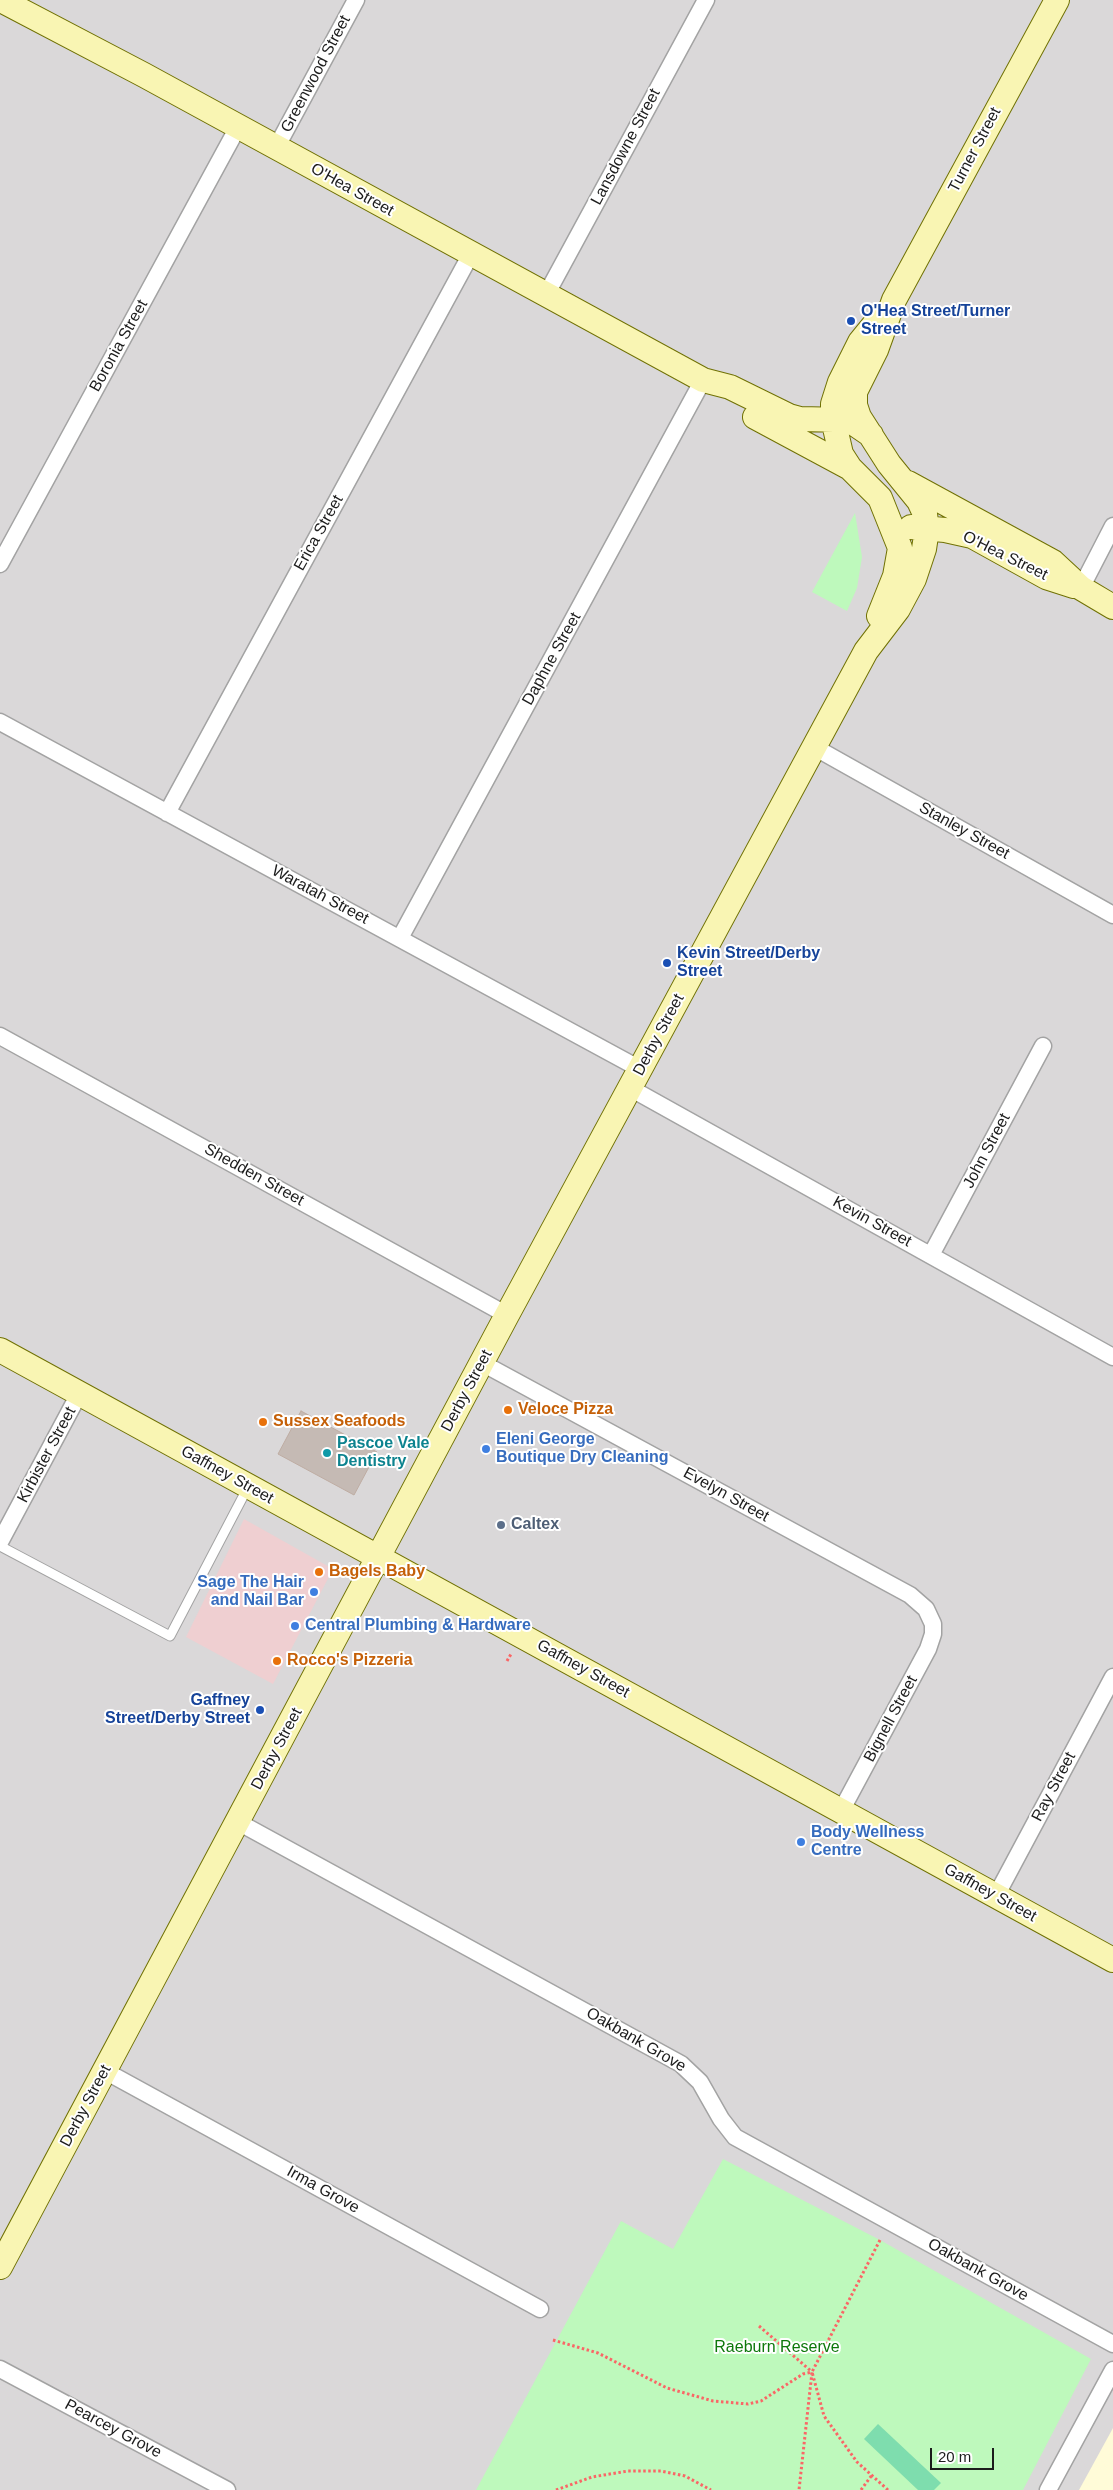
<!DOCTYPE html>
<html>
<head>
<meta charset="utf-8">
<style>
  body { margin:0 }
  #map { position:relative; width:1113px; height:2490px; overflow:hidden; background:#ede8e1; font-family:Arial,sans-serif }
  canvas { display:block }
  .scale { position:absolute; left:930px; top:2448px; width:64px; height:22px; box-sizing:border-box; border:2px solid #1c1c1c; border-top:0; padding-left:6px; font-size:15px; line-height:18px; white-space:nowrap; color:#1c1c1c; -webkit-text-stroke:4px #fff; paint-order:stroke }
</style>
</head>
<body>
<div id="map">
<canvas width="1113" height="2490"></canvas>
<div class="scale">20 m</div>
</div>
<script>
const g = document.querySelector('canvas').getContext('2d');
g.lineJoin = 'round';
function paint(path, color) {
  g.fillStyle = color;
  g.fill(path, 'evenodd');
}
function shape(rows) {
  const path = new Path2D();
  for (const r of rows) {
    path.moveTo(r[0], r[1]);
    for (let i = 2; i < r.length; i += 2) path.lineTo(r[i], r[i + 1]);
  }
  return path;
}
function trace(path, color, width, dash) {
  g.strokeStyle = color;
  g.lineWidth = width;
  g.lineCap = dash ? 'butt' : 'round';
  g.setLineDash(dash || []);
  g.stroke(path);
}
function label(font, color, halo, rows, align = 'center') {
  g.font = font + ' Arial,sans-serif';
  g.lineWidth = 4;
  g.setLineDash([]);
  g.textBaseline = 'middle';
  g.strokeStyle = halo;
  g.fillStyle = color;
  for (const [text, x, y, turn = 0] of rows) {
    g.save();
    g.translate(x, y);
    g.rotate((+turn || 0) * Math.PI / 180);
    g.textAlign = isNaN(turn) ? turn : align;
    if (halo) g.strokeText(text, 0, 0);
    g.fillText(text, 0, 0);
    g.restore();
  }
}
const residential = shape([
  [0,0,1113,0,1113,2490,0,2490]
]);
const commercial = shape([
  [244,1519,333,1569,273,1684,186,1637]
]);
const education = shape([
  [1113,2428,1113,2490,1079,2490]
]);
const park = shape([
  [855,513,862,557,857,588,847,611,812,592],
  [723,2159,880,2240,1091,2359,1023,2490,476,2490,621,2221,673,2249]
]);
const pitch = shape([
  [878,2424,941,2483,934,2490,918,2490,864,2439]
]);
const building = shape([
  [301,1411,377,1452,354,1495,278,1454,301,1411]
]);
const path = shape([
  [507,1661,511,1654],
  [880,2240,812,2372,824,2416,857,2462,888,2490],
  [759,2326,811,2371],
  [553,2340,598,2353,667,2388,713,2401,748,2404,761,2401,803,2374,812,2372,799,2490],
  [556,2490,592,2477,628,2471,661,2471,685,2476,711,2490],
  [861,2490,872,2475]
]);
const lane = shape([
  [0,1546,170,1636,248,1487]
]);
const street = shape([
  [276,148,356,0],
  [546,295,706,0],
  [0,564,238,127],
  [1081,588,1113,526],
  [0,722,640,1069],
  [814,747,1113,915],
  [167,813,471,254],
  [400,938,703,380],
  [0,1036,507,1315],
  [630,1088,1113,1357],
  [931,1255,1043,1046],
  [482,1363,910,1595,926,1609,933,1624,933,1634,928,1649,841,1811],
  [0,1542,79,1394],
  [238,1822,681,2064,700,2082,721,2119,735,2137,1113,2344],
  [996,1896,1113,1677],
  [105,2071,540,2309],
  [0,2369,227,2490],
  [1048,2490,1113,2370]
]);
const secondary = shape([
  [1,0,144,75,703,380,730,387,789,416,800,419,845,420,852,422,871,435],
  [755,417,850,468],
  [908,483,1053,562,1081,588,1113,607],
  [911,527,945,530,972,536,1046,577,1074,586],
  [879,616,895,576,900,548,880,498,850,468,841,454,833,419,833,404,840,382,860,342,882,315],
  [0,1350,1113,1960],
  [0,2267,507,1315,866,651,898,609,914,579,924,549,927,529,925,514,919,501,889,464,859,417,855,405,855,392,876,350,894,300,1057,0]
]);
const markers = [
  [851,321,5,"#1a4fb4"],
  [667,963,5,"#1a4fb4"],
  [508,1410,5,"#e8710a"],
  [263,1422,5,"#e8710a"],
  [486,1449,5,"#3f7fe0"],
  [327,1453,5,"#0f9aa8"],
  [501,1525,5,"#5c6f8a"],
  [319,1572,5,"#e8710a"],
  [314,1592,5,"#3f7fe0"],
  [295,1626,5,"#3f7fe0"],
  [277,1661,5,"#e8710a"],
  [260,1710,5,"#1a4fb4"],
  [801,1842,5,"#3f7fe0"]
];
const streetNames = [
  ["Greenwood Street",316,74,-62],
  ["Lansdowne Street",626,147,-62],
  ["Turner Street",975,150,-62],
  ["O'Hea Street",352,190,29],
  ["Boronia Street",119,346,-61],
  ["Erica Street",319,533,-61],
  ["O'Hea Street",1005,556,26],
  ["Daphne Street",552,659,-61],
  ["Stanley Street",964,831,29],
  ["Waratah Street",320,895,28],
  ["Derby Street",659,1035,-62],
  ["John Street",987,1151,-62],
  ["Shedden Street",254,1175,29],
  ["Kevin Street",872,1222,29],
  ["Derby Street",467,1391,-62],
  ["Kirbister Street",47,1455,-62],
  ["Gaffney Street",227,1475,29],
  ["Evelyn Street",726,1495,29],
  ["Gaffney Street",583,1669,29],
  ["Bignell Street",891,1719,-62],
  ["Derby Street",277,1749,-62],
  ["Ray Street",1054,1787,-62],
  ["Gaffney Street",990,1893,29],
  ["Oakbank Grove",636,2040,30],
  ["Derby Street",86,2106,-62],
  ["Irma Grove",323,2190,29],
  ["Oakbank Grove",978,2270,29],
  ["Pearcey Grove",113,2429,28]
];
const transitNames = [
  ["O'Hea Street/Turner",861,312],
  ["Street",861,330],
  ["Kevin Street/Derby",677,954],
  ["Street",677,972],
  ["Gaffney",250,1701,"right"],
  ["Street/Derby Street",250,1719,"right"]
];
const foodNames = [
  ["Veloce Pizza",518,1410],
  ["Sussex Seafoods",273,1422],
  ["Bagels Baby",329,1572],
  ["Rocco's Pizzeria",287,1661]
];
const shopNames = [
  ["Eleni George",496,1440],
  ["Boutique Dry Cleaning",496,1458],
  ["Sage The Hair",304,1583,"right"],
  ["and Nail Bar",304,1601,"right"],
  ["Central Plumbing & Hardware",305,1626],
  ["Body Wellness",811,1833],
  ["Centre",811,1851]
];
const cultureNames = [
  ["Pascoe Vale",337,1444],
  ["Dentistry",337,1462]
];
const serviceNames = [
  ["Caltex",511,1525]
];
const parkNames = [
  ["Raeburn Reserve",777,2348]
];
paint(residential, '#dad8d9');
paint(commercial, '#efcfd1');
paint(education, '#fffbd8');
paint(park, '#bef9bc');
paint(pitch, '#7eddae');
paint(building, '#c5bab4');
trace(building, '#bfada3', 1);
trace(lane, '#a3a3a3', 11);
trace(street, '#a3a3a3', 19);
trace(secondary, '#707104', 26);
trace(path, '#fa6666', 3, [2.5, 2.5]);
trace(lane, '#fff', 9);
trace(street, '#fff', 16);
trace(secondary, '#f9f5b3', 24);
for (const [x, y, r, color] of markers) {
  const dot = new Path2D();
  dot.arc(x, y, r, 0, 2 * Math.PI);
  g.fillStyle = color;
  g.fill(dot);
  trace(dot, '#fff', 2);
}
label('16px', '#1c1c1c', '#fff', streetNames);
label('bold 16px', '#164399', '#fff', transitNames, 'left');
label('bold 16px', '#c56008', '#fff', foodNames, 'left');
label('bold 16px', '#366cbe', '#fff', shopNames, 'left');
label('bold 16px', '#0d838f', '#fff', cultureNames, 'left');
label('bold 16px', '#4e5e75', '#fff', serviceNames, 'left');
label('16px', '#0d780b', '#fff', parkNames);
</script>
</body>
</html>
